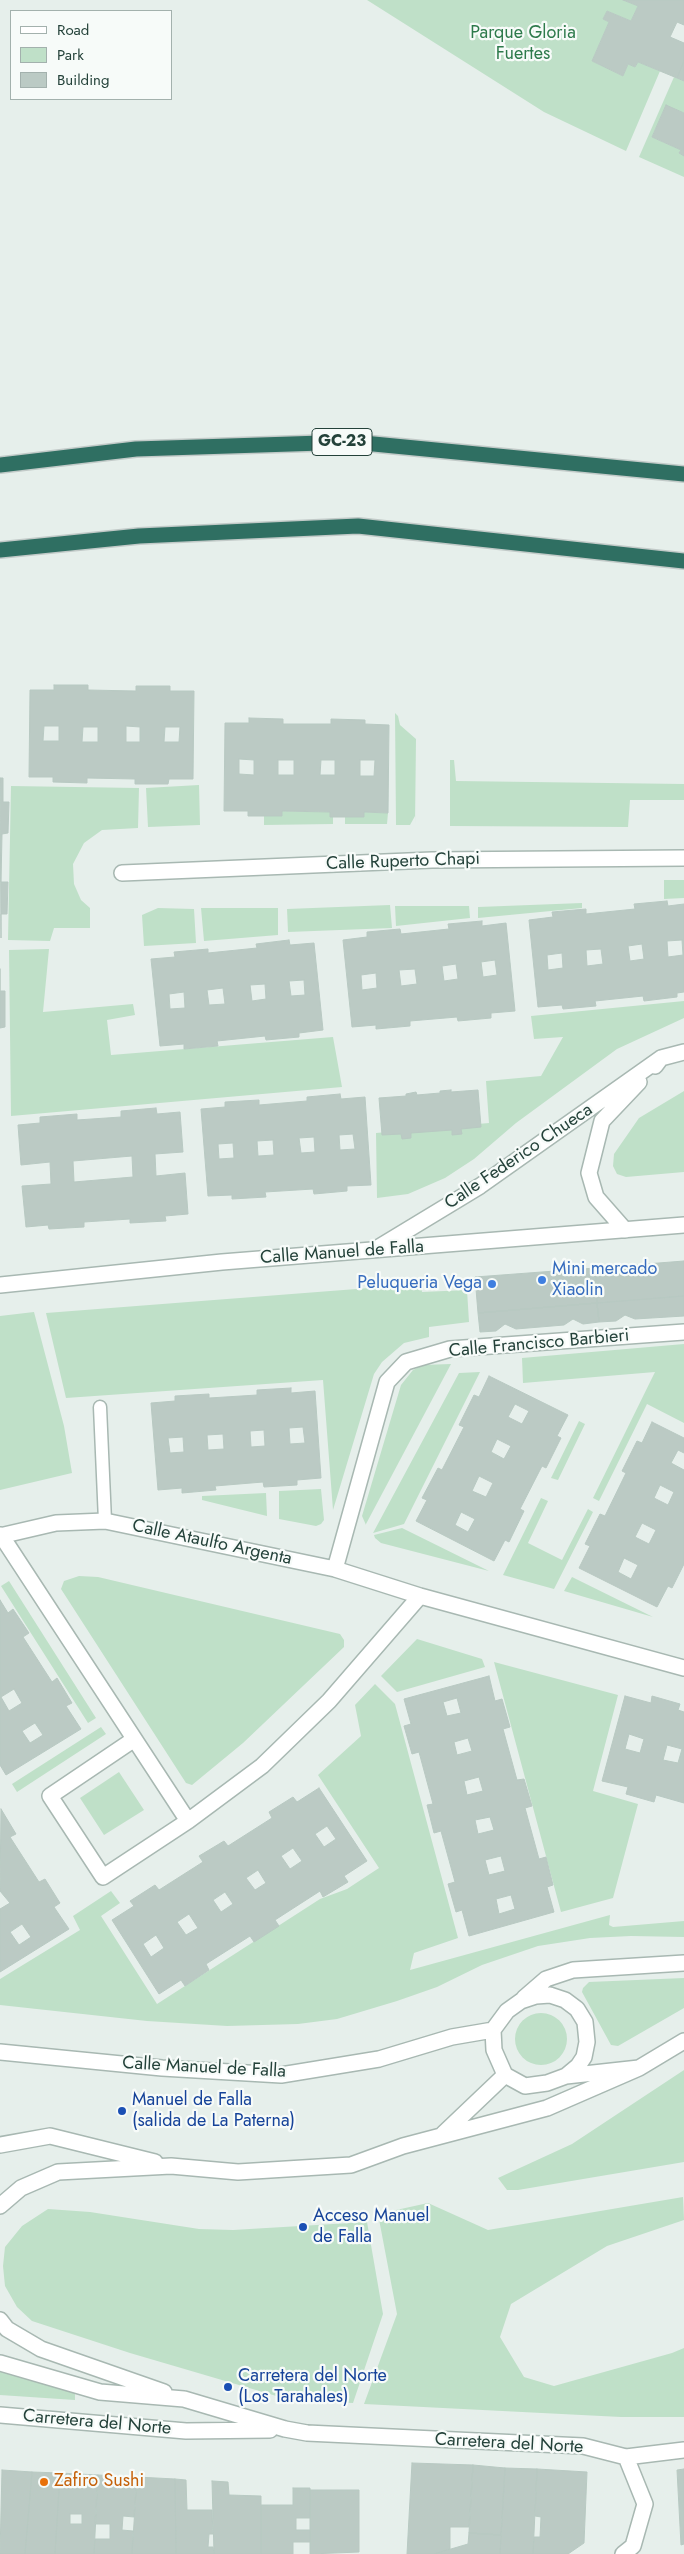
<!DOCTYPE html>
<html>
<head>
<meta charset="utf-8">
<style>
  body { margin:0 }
  #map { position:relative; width:684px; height:2554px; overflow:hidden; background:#e6efeb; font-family:Jost,sans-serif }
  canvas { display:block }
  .legend { position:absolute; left:10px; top:10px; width:162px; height:90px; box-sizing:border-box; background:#f7fbf9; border:1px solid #a3b1ad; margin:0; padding:6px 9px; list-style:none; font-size:15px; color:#24423a }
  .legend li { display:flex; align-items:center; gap:10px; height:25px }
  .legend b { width:25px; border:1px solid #a3b1ad }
</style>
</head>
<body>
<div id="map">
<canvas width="684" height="2554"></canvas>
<ul class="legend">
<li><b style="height:6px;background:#fff"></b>Road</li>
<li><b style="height:14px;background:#bfe0c8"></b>Park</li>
<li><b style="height:14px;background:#bbcac4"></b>Building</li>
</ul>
</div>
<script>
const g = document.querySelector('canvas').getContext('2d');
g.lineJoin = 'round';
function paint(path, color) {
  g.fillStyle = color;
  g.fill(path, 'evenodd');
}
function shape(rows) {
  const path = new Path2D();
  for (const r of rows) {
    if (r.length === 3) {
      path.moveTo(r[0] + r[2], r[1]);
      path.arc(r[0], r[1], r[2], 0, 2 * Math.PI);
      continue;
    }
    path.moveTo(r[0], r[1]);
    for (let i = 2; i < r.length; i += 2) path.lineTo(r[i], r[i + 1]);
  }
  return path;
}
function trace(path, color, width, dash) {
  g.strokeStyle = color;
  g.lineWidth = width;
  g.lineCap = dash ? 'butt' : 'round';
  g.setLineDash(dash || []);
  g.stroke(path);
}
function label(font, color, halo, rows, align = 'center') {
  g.font = font + ' Jost,sans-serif';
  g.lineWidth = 4.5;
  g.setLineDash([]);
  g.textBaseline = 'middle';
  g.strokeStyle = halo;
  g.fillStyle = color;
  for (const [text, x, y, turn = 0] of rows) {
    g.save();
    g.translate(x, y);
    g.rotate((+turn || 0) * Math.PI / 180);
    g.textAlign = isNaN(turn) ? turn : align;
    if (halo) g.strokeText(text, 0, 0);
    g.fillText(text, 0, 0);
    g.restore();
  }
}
const green = shape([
  [367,0,623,0,638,6,631,21,607,11,603,19,609,22,592,61,623,76,628,64,635,67,638,62,660,71,626,151,544,112],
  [674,77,684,81,684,113,666,106,652,137,681,150,679,153,684,156,684,177,639,157],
  [395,713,398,716,400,725,416,739,415,825,415,816,410,825,396,825],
  [450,760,454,760,456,781,684,784,684,800,630,800,628,827,450,826],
  [199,785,200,825,148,827,146,788],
  [11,786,139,788,138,828,102,830,84,843,73,864,74,884,81,900,90,908,90,928,54,928,50,941,8,940],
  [282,811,330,812,330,817,333,817,333,824,264,825,264,816],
  [364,812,388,813,387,824,345,824,345,817,364,817],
  [664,880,684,880,684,898,664,899],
  [582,903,582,908,478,918,478,907],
  [390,905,392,928,288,932,287,909],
  [395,906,469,906,470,918,396,926],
  [158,908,194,909,196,943,144,946,142,915],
  [201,908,278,908,278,935,204,941],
  [49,949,43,1012,133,1004,135,1015,107,1020,111,1055,333,1037,342,1087,11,1116,9,950],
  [684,1001,684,1018,617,1049,516,1123,474,1159,445,1178,408,1194,377,1198,376,1133,489,1123,486,1081,541,1076,563,1037,534,1039,531,1016],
  [684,1091,684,1172,626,1177,617,1174,613,1166,614,1154,639,1118],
  [421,1284,422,1292,467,1290,469,1322,429,1327,429,1337,404,1343,382,1362,374,1374,333,1510,323,1380,66,1398,46,1313],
  [34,1312,64,1426,72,1473,0,1490,0,1316],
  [684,1344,684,1423,647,1404,599,1501,593,1498,655,1372,523,1383,522,1358],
  [451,1364,366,1524,366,1525,362,1516,401,1385,413,1370,423,1365],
  [480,1372,404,1524,373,1533,459,1373],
  [579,1421,585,1424,558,1480,551,1478],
  [321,1489,324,1520,321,1524,316,1526,279,1519,279,1491],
  [266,1493,267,1516,202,1500,202,1496],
  [541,1498,548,1501,528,1543,562,1560,588,1509,593,1512,554,1589,503,1575],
  [402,1528,489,1571,381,1543,375,1538,374,1535],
  [79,1576,98,1577,340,1634,344,1640,344,1647,243,1743,192,1785,186,1783,61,1589,64,1581],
  [572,1577,653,1617,564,1591],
  [9,1581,96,1718,88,1723,1,1586],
  [417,1639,482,1659,485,1667,397,1692,381,1676],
  [494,1662,618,1695,593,1791,638,1804,613,1898,561,1912],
  [375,1684,395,1704,458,1938,414,1953,410,1970,610,1915,609,1925,613,1927,684,1921,684,1937,631,1936,590,1938,538,1946,482,1965,437,1987,397,2001,337,2019,298,2024,227,2026,147,2021,0,2005,0,1979,80,1930,73,1916,111,1891,120,1903,101,1916,157,2004,320,1899,347,1889,379,1868,318,1775,361,1736,355,1705],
  [101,1727,106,1734,17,1792,12,1784],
  [119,1772,144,1810,104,1835,80,1798],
  [684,1978,684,2008,618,2046,611,2045,582,1992,583,1988,589,1982],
  [541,2039,26],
  [684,2070,684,2162,518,2190,507,2190,498,2178,572,2144],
  [683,2197,684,2220,607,2246,511,2304,500,2337,524,2377,554,2386,672,2353,684,2348,684,2417,621,2417,364,2404,397,2314,378,2214,428,2203,488,2230],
  [48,2209,90,2212,199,2229,233,2230,367,2222,383,2314,353,2403,290,2400,130,2353,32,2321,17,2307,5,2286,3,2266,5,2247,22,2226],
  [0,2371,75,2393,75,2400,0,2395]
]);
const building = shape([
  [623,0,684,0,684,25,677,22,670,37,684,43,684,61,677,78,638,62,635,67,628,64,623,76,592,61,609,22,603,19,607,11,631,21,638,6,623,0],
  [684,61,684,81,677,78,684,61],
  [666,105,684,113,684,156,679,153,681,150,652,137,666,105],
  [54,685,88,685,88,690,136,691,136,686,170,686,170,691,194,691,193,779,169,779,168,784,135,784,135,779,87,778,87,783,53,782,53,777,29,777,30,690,54,690,54,685],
  [44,726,59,726,59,741,43,741,44,726],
  [126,726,140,727,140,742,126,742,126,726],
  [83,727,98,727,98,742,82,742,83,727],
  [165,727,180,727,179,742,164,742,165,727],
  [249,718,283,719,283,724,331,724,331,719,365,720,365,724,389,725,388,813,364,812,364,817,330,817,330,812,282,811,282,816,248,816,248,811,224,811,225,723,249,723,249,718],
  [239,759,254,760,254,775,239,774,239,759],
  [278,760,294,760,294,775,278,775,278,760],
  [321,760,335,760,335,775,320,775,321,760],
  [360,760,375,760,374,776,360,776,360,760],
  [0,778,3,778,3,802,9,802,8,833,2,834,1,882,8,882,7,914,1,914,1,938,0,778],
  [667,901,668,906,684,904,684,992,677,993,677,997,644,1001,643,996,595,1001,596,1006,563,1009,562,1005,538,1007,529,920,553,917,552,912,586,909,586,914,635,909,634,904,667,901],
  [682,940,683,955,668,957,667,941,682,940],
  [642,944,644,959,630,961,628,946,642,944],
  [601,949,603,964,587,966,586,950,601,949],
  [562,953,563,968,548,970,547,955,562,953],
  [482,921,482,926,506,923,515,1011,491,1013,491,1018,458,1021,457,1017,410,1021,410,1026,376,1029,376,1025,352,1027,343,940,367,937,367,932,400,929,401,934,449,929,448,924,482,921],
  [495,960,497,975,483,977,481,962,495,960],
  [456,964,458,979,444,981,442,966,456,964],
  [415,969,417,984,401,986,399,970,415,969],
  [376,973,377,988,362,990,361,975,376,973],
  [289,940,290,945,314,943,323,1030,299,1033,299,1037,266,1040,265,1036,217,1041,218,1046,184,1049,184,1044,160,1046,151,959,175,957,174,952,208,949,208,953,257,948,256,944,289,940],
  [304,980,305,995,291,996,289,981,304,980],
  [265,984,266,999,252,1001,250,985,265,984],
  [223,988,225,1004,209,1005,207,990,223,988],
  [184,992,185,1008,170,1009,169,994,184,992],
  [0,969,0,991,5,991,5,1027,0,1028,0,969],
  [451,1090,451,1092,478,1090,481,1127,461,1129,462,1134,452,1135,452,1130,411,1133,411,1138,402,1139,401,1134,382,1135,379,1098,406,1096,406,1094,416,1092,417,1095,440,1093,440,1091,451,1090],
  [340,1094,341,1099,365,1097,371,1185,347,1186,347,1191,314,1194,313,1189,265,1192,266,1197,232,1199,232,1195,208,1196,201,1109,225,1107,225,1102,259,1100,259,1105,307,1101,307,1097,340,1094],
  [353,1134,355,1149,340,1150,339,1135,353,1134],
  [314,1137,315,1152,301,1153,299,1138,314,1137],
  [273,1140,274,1155,258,1156,257,1141,273,1140],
  [233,1143,234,1158,219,1159,218,1144,233,1143],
  [156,1108,157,1114,180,1112,183,1152,155,1154,156,1176,185,1173,188,1214,165,1216,166,1221,130,1223,130,1219,84,1222,84,1227,49,1229,48,1225,26,1227,22,1186,51,1184,50,1162,21,1165,18,1125,40,1123,40,1117,77,1114,77,1120,121,1117,121,1111,156,1108],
  [132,1156,133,1177,74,1182,73,1161,132,1156],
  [684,1261,684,1296,597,1303,595,1268,684,1261],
  [595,1268,597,1303,478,1313,475,1277,595,1268],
  [684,1296,684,1316,635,1319,625,1315,616,1321,599,1322,597,1303,684,1296],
  [597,1303,599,1322,583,1324,573,1319,564,1325,516,1329,505,1324,496,1331,480,1332,478,1313,597,1303],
  [489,1376,568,1415,557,1436,561,1438,546,1468,542,1466,520,1509,524,1511,509,1542,505,1540,494,1561,416,1521,427,1500,422,1498,438,1468,442,1470,464,1427,459,1425,474,1395,479,1397,489,1376],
  [515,1404,529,1411,522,1424,508,1417,515,1404],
  [497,1439,511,1446,504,1459,491,1452,497,1439],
  [479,1476,493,1483,486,1497,472,1491,479,1476],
  [461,1512,475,1519,468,1532,455,1525,461,1512],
  [291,1388,291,1393,315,1391,321,1478,297,1480,297,1485,264,1487,263,1482,215,1486,216,1490,182,1493,182,1488,158,1490,151,1403,175,1401,175,1396,209,1394,209,1398,257,1395,257,1390,291,1388],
  [303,1427,305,1443,290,1444,289,1428,303,1427],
  [264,1430,265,1446,251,1447,250,1431,264,1430],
  [223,1434,224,1449,208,1450,207,1435,223,1434],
  [183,1437,184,1452,170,1453,168,1438,183,1437],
  [652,1422,684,1438,684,1453,678,1450,671,1463,684,1470,684,1564,672,1588,668,1586,657,1607,579,1568,590,1546,585,1544,600,1514,605,1516,626,1473,622,1471,637,1441,642,1443,652,1422],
  [660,1485,674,1492,668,1505,654,1498,660,1485],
  [642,1523,656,1530,649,1544,635,1537,642,1523],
  [624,1558,638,1565,631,1579,618,1572,624,1558],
  [0,1600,8,1613,13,1609,29,1633,23,1637,52,1682,57,1678,72,1703,66,1706,81,1729,6,1775,0,1765,0,1600],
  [14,1689,22,1703,9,1711,1,1697,14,1689],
  [35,1723,43,1735,30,1743,22,1731,35,1723],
  [489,1676,495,1701,502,1699,510,1727,503,1729,517,1780,524,1779,532,1806,525,1808,539,1859,546,1857,553,1885,547,1887,554,1912,469,1936,462,1910,456,1912,448,1884,455,1882,441,1831,434,1833,427,1805,433,1804,419,1752,412,1754,404,1726,411,1724,404,1699,489,1676],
  [457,1698,461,1713,447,1716,443,1702,457,1698],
  [468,1738,472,1751,457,1755,454,1742,468,1738],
  [479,1777,483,1791,467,1795,464,1781,479,1777],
  [490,1817,494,1830,478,1834,475,1820,490,1817],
  [501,1856,505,1871,489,1875,485,1860,501,1856],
  [511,1895,515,1909,499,1914,496,1899,511,1895],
  [625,1696,651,1703,652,1696,680,1704,678,1710,684,1712,684,1803,656,1795,654,1802,626,1794,628,1787,602,1781,625,1696],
  [629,1734,644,1739,640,1753,625,1749,629,1734],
  [667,1745,682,1749,678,1763,663,1760,667,1745],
  [319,1788,367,1861,344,1876,348,1882,323,1897,320,1891,275,1920,279,1926,254,1942,250,1936,206,1964,209,1970,185,1986,181,1980,159,1994,112,1920,134,1906,130,1901,155,1885,159,1890,203,1862,199,1856,224,1841,228,1846,272,1818,269,1812,293,1797,297,1802,319,1788],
  [327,1826,336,1839,324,1847,315,1834,327,1826],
  [293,1848,302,1861,290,1869,281,1856,293,1848],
  [258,1870,266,1883,255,1890,246,1878,258,1870],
  [225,1892,233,1904,221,1912,213,1900,225,1892],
  [189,1914,198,1928,186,1935,177,1922,189,1914],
  [156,1935,164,1948,151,1957,143,1944,156,1935],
  [1,1809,16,1834,10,1837,39,1882,45,1879,60,1903,54,1907,69,1929,0,1972,0,1909,10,1903,0,1891,1,1809],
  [22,1924,31,1937,19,1945,10,1932,22,1924],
  [412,2463,473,2465,469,2527,450,2527,450,2549,434,2554,407,2554,412,2463],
  [473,2465,505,2468,501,2535,469,2533,473,2465],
  [505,2468,537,2469,533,2554,500,2554,505,2468],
  [537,2469,587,2472,584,2543,568,2554,533,2554,534,2537,540,2537,541,2517,535,2516,537,2469],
  [684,2469,684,2544,681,2545,677,2470,684,2469],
  [2,2470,32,2472,25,2554,0,2554,2,2470],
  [32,2472,60,2473,55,2554,25,2554,32,2472],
  [60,2473,98,2475,94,2554,55,2554,60,2473],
  [70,2514,82,2514,82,2524,70,2524,70,2514],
  [98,2475,137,2477,134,2517,123,2516,122,2530,133,2531,132,2554,94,2554,95,2539,110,2539,110,2524,95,2524,98,2475],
  [137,2477,175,2479,176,2554,132,2554,137,2477],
  [175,2479,186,2480,187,2510,212,2510,213,2534,209,2534,208,2547,213,2547,214,2554,176,2554,175,2479],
  [212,2481,228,2482,229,2495,261,2496,261,2554,214,2554,212,2481],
  [293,2488,310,2488,310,2518,296,2518,296,2530,310,2530,310,2542,293,2542,293,2554,261,2554,261,2505,293,2505,293,2488],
  [310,2490,359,2490,359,2552,310,2554,310,2490],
  [469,2533,501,2535,500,2554,434,2554,468,2544,469,2533]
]);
const service = shape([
  [100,1407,105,1521]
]);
const minor = shape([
  [122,873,432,860,684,858],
  [655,1066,661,1058,684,1052],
  [625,1230,596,1197,589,1173,602,1121,639,1082],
  [376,1249,480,1186,661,1058],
  [0,1285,222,1262,684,1225],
  [1,1535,188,1821],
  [0,1536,56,1523,105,1521,335,1569,420,1596,684,1668],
  [335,1569,387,1382,406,1362,450,1349,684,1332],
  [133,1740,50,1796,103,1877,188,1821,262,1766,329,1701,420,1596],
  [550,1995,565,2000,577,2009,585,2022,587,2042,584,2057,578,2066,566,2076,547,2083,525,2086,505,2075,494,2050,493,2030,507,2011,521,2001,536,1996,550,1995],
  [524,1998,546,1979,573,1970,684,1963],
  [0,2052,162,2068,281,2075,379,2059,452,2037,493,2030],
  [566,2076,639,2068,684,2041],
  [443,2134,505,2075],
  [0,2145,50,2136,155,2162],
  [0,2206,21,2188,58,2172,171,2166,238,2172,351,2165,403,2146,547,2108,639,2068],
  [0,2320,7,2329,41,2349,164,2392],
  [0,2363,100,2392,184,2399,285,2429,307,2433,583,2446,626,2457,684,2450],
  [0,2415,186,2431,270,2430],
  [623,2554,633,2546,645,2504,626,2457]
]);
const motorway = shape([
  [0,465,136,449,353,442,684,474],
  [0,550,139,536,358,526,684,561]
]);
const markers = [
  [542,1280,5,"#3f7fe0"],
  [492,1284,5,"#3f7fe0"],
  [122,2111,5,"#1a4fb4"],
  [303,2227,5,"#1a4fb4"],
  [228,2387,5,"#1a4fb4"],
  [44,2482,5,"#e8710a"]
];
const shields = [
  [342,442,60]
];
const shieldNames = [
  ["GC-23",342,442]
];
const parkNames = [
  ["Parque Gloria",523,34],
  ["Fuertes",523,55]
];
const streetNames = [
  ["Calle Ruperto Chapi",403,862,-2],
  ["Calle Federico Chueca",519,1157,-34],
  ["Calle Manuel de Falla",342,1253,-4],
  ["Calle Francisco Barbieri",539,1344,-5],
  ["Calle Ataulfo Argenta",212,1543,12],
  ["Calle Manuel de Falla",204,2068,3],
  ["Carretera del Norte",97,2423,5],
  ["Carretera del Norte",509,2444,3]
];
const shopNames = [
  ["Mini mercado",552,1270],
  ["Xiaolin",552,1291],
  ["Peluqueria Vega",482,1284,"right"]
];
const transitNames = [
  ["Manuel de Falla",132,2101],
  ["(salida de La Paterna)",132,2122],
  ["Acceso Manuel",313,2217],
  ["de Falla",313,2238],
  ["Carretera del Norte",238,2377],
  ["(Los Tarahales)",238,2398]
];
const foodNames = [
  ["Zafiro Sushi",54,2482]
];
paint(green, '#bfe0c8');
paint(building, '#bbcac4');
trace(building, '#b8c9c2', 1);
trace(service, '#a8b8b2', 15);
trace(minor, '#a8b8b2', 18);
trace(motorway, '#c2cac8', 18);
trace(service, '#fff', 12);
trace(minor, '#fff', 15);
trace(motorway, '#2f6f62', 15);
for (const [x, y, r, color] of markers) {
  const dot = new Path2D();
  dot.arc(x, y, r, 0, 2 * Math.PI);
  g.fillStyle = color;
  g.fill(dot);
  trace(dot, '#f7fbf9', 2);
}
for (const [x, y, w] of shields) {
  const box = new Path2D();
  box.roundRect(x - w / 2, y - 13.5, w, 27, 4);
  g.fillStyle = '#f7fbf9';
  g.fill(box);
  trace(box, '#24423a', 1);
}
label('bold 16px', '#24423a', null, shieldNames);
label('18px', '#2d7a4b', '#f7fbf9', parkNames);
label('18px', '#24423a', '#f7fbf9', streetNames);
label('18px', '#366cbe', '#f7fbf9', shopNames, 'left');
label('18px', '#164399', '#f7fbf9', transitNames, 'left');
label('18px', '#c56008', '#f7fbf9', foodNames, 'left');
</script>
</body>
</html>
